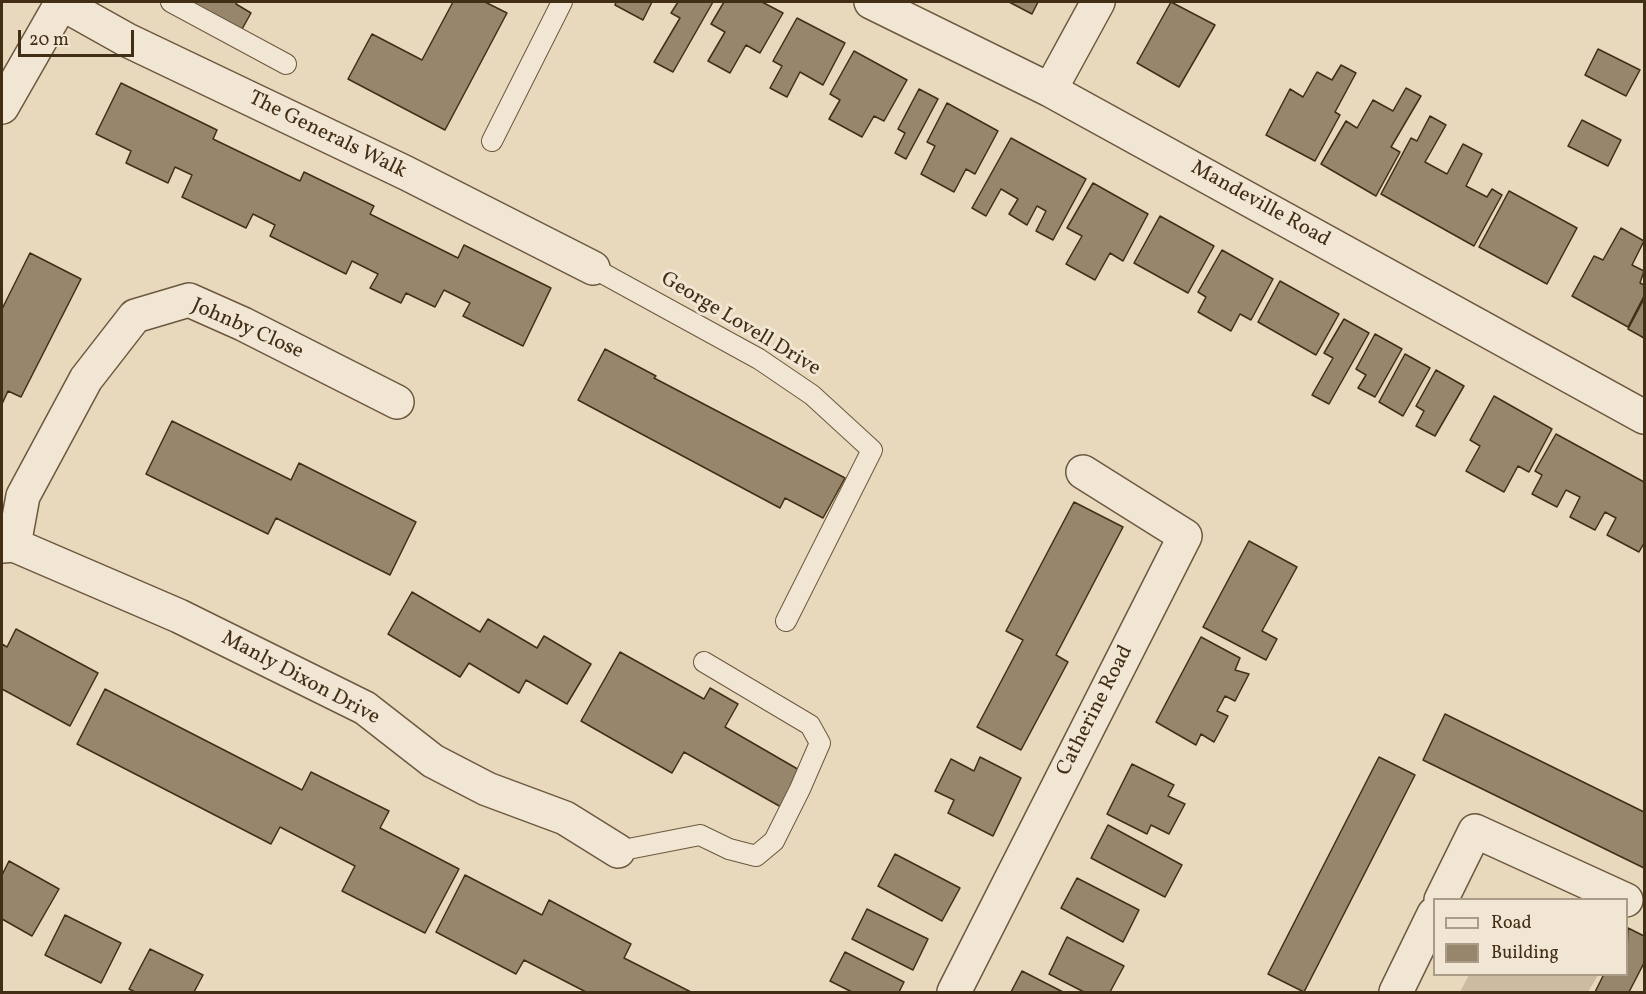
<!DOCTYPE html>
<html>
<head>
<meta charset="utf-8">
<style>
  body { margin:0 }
  #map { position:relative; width:1646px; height:994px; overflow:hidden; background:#e8d8bc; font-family:Vollkorn,serif }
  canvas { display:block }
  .frame { position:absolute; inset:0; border:3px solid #422e15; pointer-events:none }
  .legend { position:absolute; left:1433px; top:898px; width:195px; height:78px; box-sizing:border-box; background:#f0e6d3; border:2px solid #aa9c87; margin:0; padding:8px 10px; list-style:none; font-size:18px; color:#422e15 }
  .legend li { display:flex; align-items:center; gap:12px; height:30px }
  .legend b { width:30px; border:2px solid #aa9c87 }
  .scale { position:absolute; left:18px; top:30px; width:116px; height:27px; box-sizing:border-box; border:3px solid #422e15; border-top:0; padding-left:8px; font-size:18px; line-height:21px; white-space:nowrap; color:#422e15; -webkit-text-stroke:4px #f0e6d3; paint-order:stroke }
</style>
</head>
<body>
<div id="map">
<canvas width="1646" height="994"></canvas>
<div class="frame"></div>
<ul class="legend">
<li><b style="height:8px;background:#f0e6d3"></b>Road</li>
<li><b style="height:16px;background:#98866c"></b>Building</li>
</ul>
<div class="scale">20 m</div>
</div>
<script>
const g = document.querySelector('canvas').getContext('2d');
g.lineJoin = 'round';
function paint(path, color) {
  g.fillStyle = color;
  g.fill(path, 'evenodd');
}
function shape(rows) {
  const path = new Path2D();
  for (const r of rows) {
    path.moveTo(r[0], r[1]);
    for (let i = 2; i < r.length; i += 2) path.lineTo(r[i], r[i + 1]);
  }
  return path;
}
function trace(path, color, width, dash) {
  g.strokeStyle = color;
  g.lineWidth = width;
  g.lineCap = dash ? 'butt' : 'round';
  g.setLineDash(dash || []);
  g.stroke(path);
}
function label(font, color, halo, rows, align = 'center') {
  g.font = font + ' Vollkorn,serif';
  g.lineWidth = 6;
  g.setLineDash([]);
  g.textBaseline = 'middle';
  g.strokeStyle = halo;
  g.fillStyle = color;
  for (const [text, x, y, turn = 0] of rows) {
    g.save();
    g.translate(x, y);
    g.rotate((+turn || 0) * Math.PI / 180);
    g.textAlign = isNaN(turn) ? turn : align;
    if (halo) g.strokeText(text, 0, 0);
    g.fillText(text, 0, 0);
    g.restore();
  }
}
const green = shape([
  [1469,975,1469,974,1598,975,1588,992,1460,992]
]);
const building = shape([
  [190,2,237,2,236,4,251,13,241,31,190,2],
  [453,2,485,2,507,13,445,130,348,79,372,34,422,60,453,2],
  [616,2,652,2,643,20,615,5,616,2],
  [678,2,713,2,673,72,654,62,680,18,671,13,678,2],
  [724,2,762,2,783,13,760,53,746,45,730,73,708,61,725,32,711,24,724,2],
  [1009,2,1038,2,1032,14,1009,2],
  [1171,2,1215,25,1179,87,1137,63,1171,2],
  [797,18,845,43,823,85,800,72,787,97,770,88,782,66,773,61,797,18],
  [1598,49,1640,70,1626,96,1585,75,1598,49],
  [854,51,907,80,884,121,874,116,862,137,829,119,840,100,830,94,854,51],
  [1341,65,1356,73,1335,112,1340,115,1315,161,1266,135,1290,89,1303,97,1317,72,1332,80,1341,65],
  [121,83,217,130,213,139,300,181,304,172,374,206,370,214,458,258,464,245,551,288,523,346,463,316,470,303,444,290,435,307,406,293,401,303,370,288,378,274,352,261,346,274,270,236,275,225,253,214,246,228,182,197,192,175,175,167,168,183,126,163,131,151,96,134,121,83],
  [1406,88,1421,96,1391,147,1400,152,1376,196,1321,164,1346,121,1357,128,1373,100,1393,111,1406,88],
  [919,89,938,99,906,159,895,153,905,133,898,129,919,89],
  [947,103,998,131,975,174,966,169,954,192,921,174,935,146,927,142,947,103],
  [1430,116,1446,125,1425,162,1447,174,1463,144,1482,154,1466,186,1487,197,1492,189,1502,195,1474,246,1381,194,1411,138,1417,141,1430,116],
  [1582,120,1621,140,1608,166,1568,146,1582,120],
  [1011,138,1086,179,1053,240,1036,231,1046,211,1037,206,1027,225,1009,214,1018,199,1001,189,986,216,972,208,1011,138],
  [1093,183,1148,214,1123,261,1110,253,1095,280,1066,264,1082,236,1067,228,1093,183],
  [1509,191,1577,228,1547,284,1479,247,1509,191],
  [1160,216,1214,246,1188,293,1134,263,1160,216],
  [1621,228,1644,241,1632,265,1644,271,1640,283,1644,285,1644,296,1628,327,1572,296,1594,256,1603,260,1621,228],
  [1222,250,1273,279,1251,320,1240,314,1231,331,1198,312,1206,297,1198,292,1222,250],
  [30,253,81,279,21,397,8,391,2,404,2,309,30,253],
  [1280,281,1339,314,1316,355,1258,322,1280,281],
  [1644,299,1644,338,1628,329,1644,299],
  [1344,319,1369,333,1329,404,1312,395,1333,358,1324,353,1344,319],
  [1375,334,1402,349,1375,397,1358,388,1366,375,1356,369,1375,334],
  [605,349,656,376,654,378,845,478,823,518,785,498,780,508,578,400,605,349],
  [1405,354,1430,368,1403,416,1379,402,1405,354],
  [1436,370,1464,386,1435,436,1416,426,1424,411,1416,406,1436,370],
  [1494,396,1552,429,1529,472,1518,466,1504,492,1466,471,1480,446,1470,440,1494,396],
  [172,421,291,480,299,463,416,522,390,575,276,518,268,534,146,474,172,421],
  [1556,434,1644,482,1644,543,1639,552,1607,535,1616,518,1605,512,1595,530,1570,517,1580,497,1566,490,1557,507,1532,494,1542,475,1535,471,1556,434],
  [1074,502,1123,527,1056,655,1068,662,1021,750,977,727,1023,640,1006,631,1074,502],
  [1249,541,1297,567,1262,631,1277,639,1266,660,1203,627,1249,541],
  [412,592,480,632,488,619,537,648,544,636,591,664,567,704,526,680,519,693,469,663,460,677,388,634,412,592],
  [16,629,98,673,70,726,2,689,2,644,7,647,16,629],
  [1201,637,1240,658,1235,670,1249,674,1235,701,1225,696,1217,711,1228,716,1214,742,1201,734,1196,745,1156,722,1201,637],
  [620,652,704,699,710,688,738,704,725,727,801,771,781,807,684,752,672,773,581,721,620,652],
  [105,689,302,790,311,772,389,811,380,828,459,869,425,933,342,891,355,866,280,827,271,844,77,744,105,689],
  [1445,714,1644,812,1644,868,1423,760,1445,714],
  [980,757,1021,778,993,836,948,813,954,800,935,791,951,759,974,771,980,757],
  [1379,757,1415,775,1304,992,1268,974,1379,757],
  [1132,764,1174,785,1168,796,1185,804,1169,834,1151,825,1147,834,1107,814,1132,764],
  [1108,825,1182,865,1165,897,1091,858,1108,825],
  [895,854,960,888,942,921,878,886,895,854],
  [9,861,59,889,32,936,2,919,2,875,9,861],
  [465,875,542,915,549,900,631,944,624,958,691,992,586,992,524,960,516,974,436,932,465,875],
  [1077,878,1139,910,1123,942,1061,908,1077,878],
  [867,909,928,939,913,970,852,939,867,909],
  [65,915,121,943,101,983,45,955,65,915],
  [1628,928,1644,936,1644,963,1629,992,1595,992,1604,974,1626,974,1628,928],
  [1067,937,1124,966,1110,992,1084,992,1049,974,1067,937],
  [150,949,203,975,194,992,135,992,129,989,150,949],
  [845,952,904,982,899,992,852,992,830,981,845,952],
  [1022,971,1063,992,1011,992,1022,971]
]);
const service = shape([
  [171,2,286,64],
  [492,141,562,2],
  [593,268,759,359,812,395,872,450,786,621],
  [618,851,700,835,729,849,756,856,774,841,800,789,820,743,810,725,704,662]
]);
const minor = shape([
  [871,2,1050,90,1644,417],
  [61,3,127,40,406,173,593,268],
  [1050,90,1098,2],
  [14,545,23,496,86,379,135,316,189,300,243,324,397,402],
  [2,546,14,545,179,616,365,708,433,761,487,789,565,818,618,851],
  [1441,900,1475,831,1626,900],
  [954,992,1185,536,1083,472],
  [1396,992,1434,914]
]);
const tertiary = shape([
  [2,107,62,2]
]);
const streetNames = [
  ["The Generals Walk",327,136,26],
  ["Mandeville Road",1260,205,29],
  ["George Lovell Drive",740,325,31],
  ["Johnby Close",247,330,24],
  ["Manly Dixon Drive",300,679,28],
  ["Catherine Road",1096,711,-63]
];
paint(green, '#ccbba0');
paint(building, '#98866c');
trace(building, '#422e15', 1.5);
trace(service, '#6c583f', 22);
trace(minor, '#6c583f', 36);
trace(tertiary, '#6c583f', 36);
trace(service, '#f0e6d3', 20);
trace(minor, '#f0e6d3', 33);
trace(tertiary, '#f0e6d3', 33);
label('21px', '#422e15', '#f0e6d3', streetNames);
</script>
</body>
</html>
